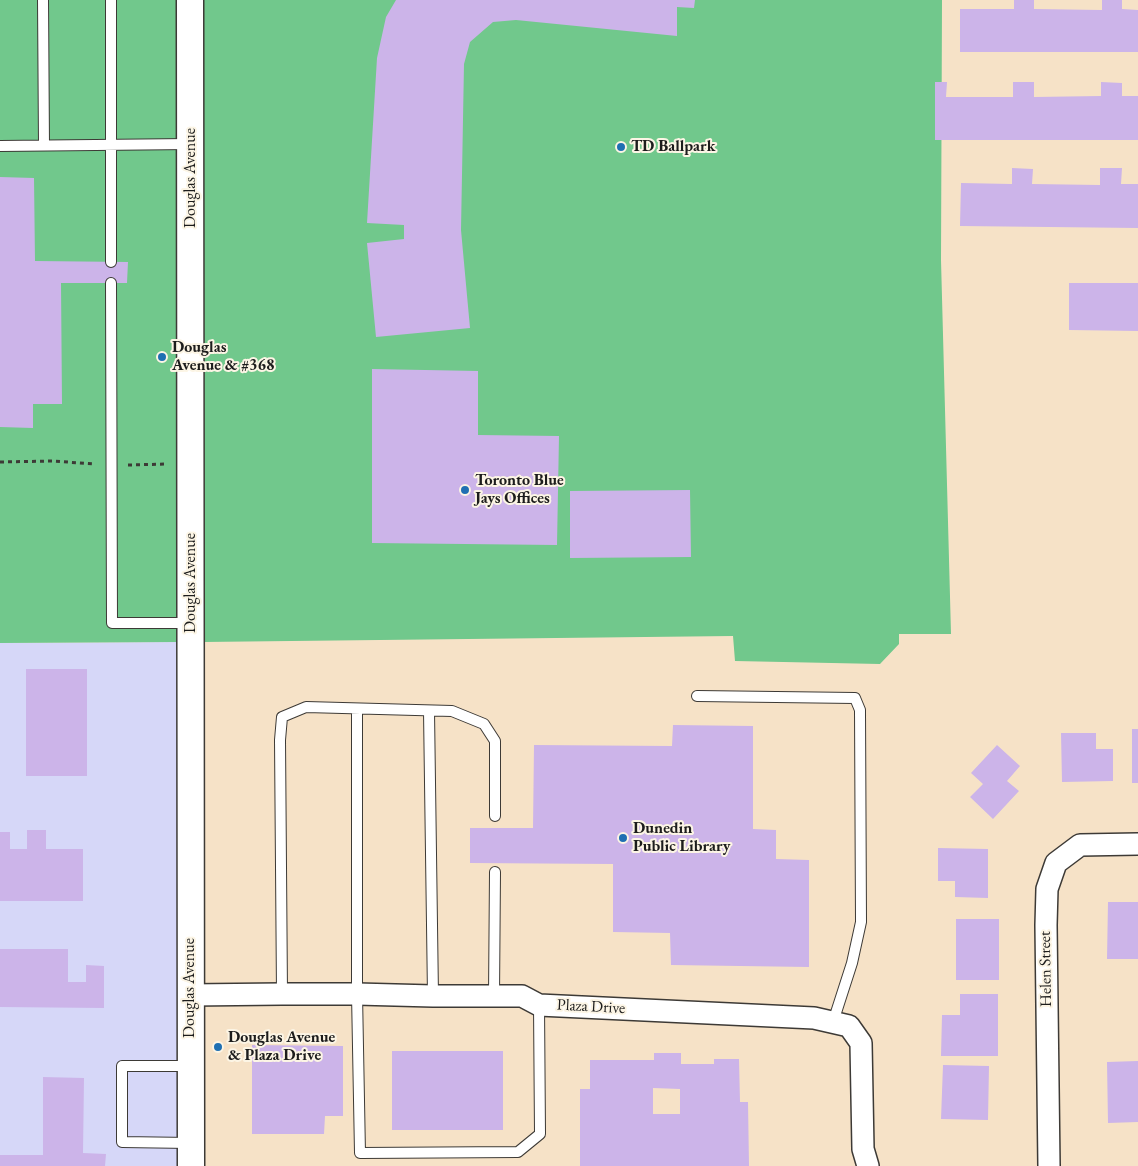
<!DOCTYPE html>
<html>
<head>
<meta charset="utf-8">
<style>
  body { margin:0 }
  canvas { display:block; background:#f6e2c7 }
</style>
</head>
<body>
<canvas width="1138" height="1166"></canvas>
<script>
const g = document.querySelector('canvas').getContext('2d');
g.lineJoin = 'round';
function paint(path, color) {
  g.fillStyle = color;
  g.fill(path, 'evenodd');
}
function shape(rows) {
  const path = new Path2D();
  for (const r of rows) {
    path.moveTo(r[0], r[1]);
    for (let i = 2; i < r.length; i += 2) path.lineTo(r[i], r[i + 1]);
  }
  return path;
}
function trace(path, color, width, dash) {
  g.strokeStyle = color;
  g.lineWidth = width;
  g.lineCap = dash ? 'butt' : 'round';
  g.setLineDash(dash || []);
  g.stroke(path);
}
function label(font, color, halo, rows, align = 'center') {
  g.font = font + ' "EB Garamond",serif';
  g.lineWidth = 4;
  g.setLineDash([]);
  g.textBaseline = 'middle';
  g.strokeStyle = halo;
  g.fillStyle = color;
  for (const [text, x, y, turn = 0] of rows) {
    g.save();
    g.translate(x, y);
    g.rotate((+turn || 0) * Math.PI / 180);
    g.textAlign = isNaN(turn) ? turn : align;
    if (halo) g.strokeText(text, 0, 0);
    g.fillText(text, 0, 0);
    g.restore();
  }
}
const built = shape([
  [179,642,178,982,178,1166,0,1166,0,643]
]);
const green = shape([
  [0,0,178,0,179,642,0,643],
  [202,0,942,0,941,260,951,634,899,634,899,644,880,664,735,661,733,636,203,642]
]);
const building = shape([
  [396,0,695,0,694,8,677,7,677,36,516,20,493,22,470,42,464,64,461,230,470,328,376,337,367,243,404,239,404,225,367,223,377,58,386,17],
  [1014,0,1034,0,1034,9,1102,10,1102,0,1122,0,1122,9,1138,10,1138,52,960,52,960,9,1014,9],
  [935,82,947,82,946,97,1013,97,1013,82,1034,82,1034,97,1101,96,1101,82,1122,83,1122,96,1138,96,1138,140,935,140],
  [1012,168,1033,169,1032,184,1100,185,1100,168,1122,168,1121,184,1138,184,1138,228,960,226,961,183,1012,184],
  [0,177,34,178,35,261,128,262,127,283,61,283,62,404,33,404,33,428,0,427],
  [1069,283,1138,283,1138,331,1069,330],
  [372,369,478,371,478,435,559,436,557,545,372,543],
  [690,490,691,557,570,558,570,491],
  [26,669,87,669,87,776,26,776],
  [673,725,753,726,753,829,776,830,776,859,809,860,809,967,671,965,670,933,613,932,613,864,470,863,470,828,533,828,534,745,672,746],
  [1132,729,1138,729,1138,783,1132,783],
  [1061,733,1096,733,1096,749,1113,749,1113,781,1062,782],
  [997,745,1020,766,1007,781,1019,791,993,819,970,797,983,784,971,773],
  [27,830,46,830,46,849,83,849,83,901,0,901,0,832,10,832,10,849,27,849],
  [938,848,988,849,988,898,955,897,955,881,938,881],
  [1108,902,1138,902,1138,959,1107,959],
  [956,919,999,919,999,980,956,980],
  [0,949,68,949,68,982,86,982,86,965,104,966,104,1008,0,1007],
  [960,994,998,994,998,1056,941,1056,942,1015,960,1015],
  [252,1045,343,1046,343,1116,325,1116,324,1134,252,1134],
  [392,1051,503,1051,503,1130,392,1130],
  [654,1053,681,1053,681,1064,714,1064,714,1059,739,1059,740,1102,748,1102,749,1166,580,1166,580,1089,590,1089,590,1060,654,1060],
  [653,1088,680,1089,680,1114,653,1114],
  [1138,1061,1138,1122,1108,1123,1107,1062],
  [943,1065,989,1066,988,1120,941,1119],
  [43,1077,84,1078,83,1153,106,1154,105,1166,0,1166,0,1155,43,1155]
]);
const path = shape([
  [0,462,53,461,94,464],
  [128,465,167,464]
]);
const service = shape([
  [43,0,44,145],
  [0,146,190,144],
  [111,262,111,0],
  [111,283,112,623,190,623],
  [697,696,855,698,860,710,861,922,852,963,833,1022],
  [357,709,357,994,360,1153,518,1152,540,1134,539,1005],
  [429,711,433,996],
  [282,994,280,740,282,717,306,707,452,711,484,724,495,741,495,816],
  [494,996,495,872],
  [190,1143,122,1142,122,1066,190,1066]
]);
const minor = shape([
  [190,995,282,994,357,994,433,996,522,996,539,1005,814,1018,849,1026,861,1043,863,1149,868,1166],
  [1049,1166,1046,925,1047,889,1056,863,1080,845,1138,844]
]);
const tertiary = shape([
  [190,0,191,1166]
]);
const markers = [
  [621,147,5,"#1f6fb2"],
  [162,357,5,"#1f6fb2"],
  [465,490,5,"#1f6fb2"],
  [623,838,5,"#1f6fb2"],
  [218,1047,5,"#1f6fb2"]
];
const poiNames = [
  ["TD Ballpark",631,147],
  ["Douglas",172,348],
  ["Avenue & #368",172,366],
  ["Toronto Blue",475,481],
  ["Jays Offices",475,499],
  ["Dunedin",633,829],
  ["Public Library",633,847],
  ["Douglas Avenue",228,1038],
  ["& Plaza Drive",228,1056]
];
const streetNames = [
  ["Douglas Avenue",191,178,-90],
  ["Douglas Avenue",191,583,-90],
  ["Helen Street",1046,969,-91],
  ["Douglas Avenue",190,988,-90],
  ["Plaza Drive",591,1007,3]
];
paint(built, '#d6d7f8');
paint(green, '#71c88c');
paint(building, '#ccb4e9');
trace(service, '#3d3a36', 12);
trace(minor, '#3d3a36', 24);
trace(tertiary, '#3d3a36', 29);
trace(path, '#3d3a36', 3, [4, 4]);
trace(service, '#fff', 10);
trace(minor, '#fff', 21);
trace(tertiary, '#fff', 26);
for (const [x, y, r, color] of markers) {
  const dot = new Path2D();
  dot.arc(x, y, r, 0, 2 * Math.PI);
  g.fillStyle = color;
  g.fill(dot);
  trace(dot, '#fcf5e5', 2);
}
label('bold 16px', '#1c1c1c', '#fcf5e5', poiNames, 'left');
label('16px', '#1c1c1c', '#fcf5e5', streetNames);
</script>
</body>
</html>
